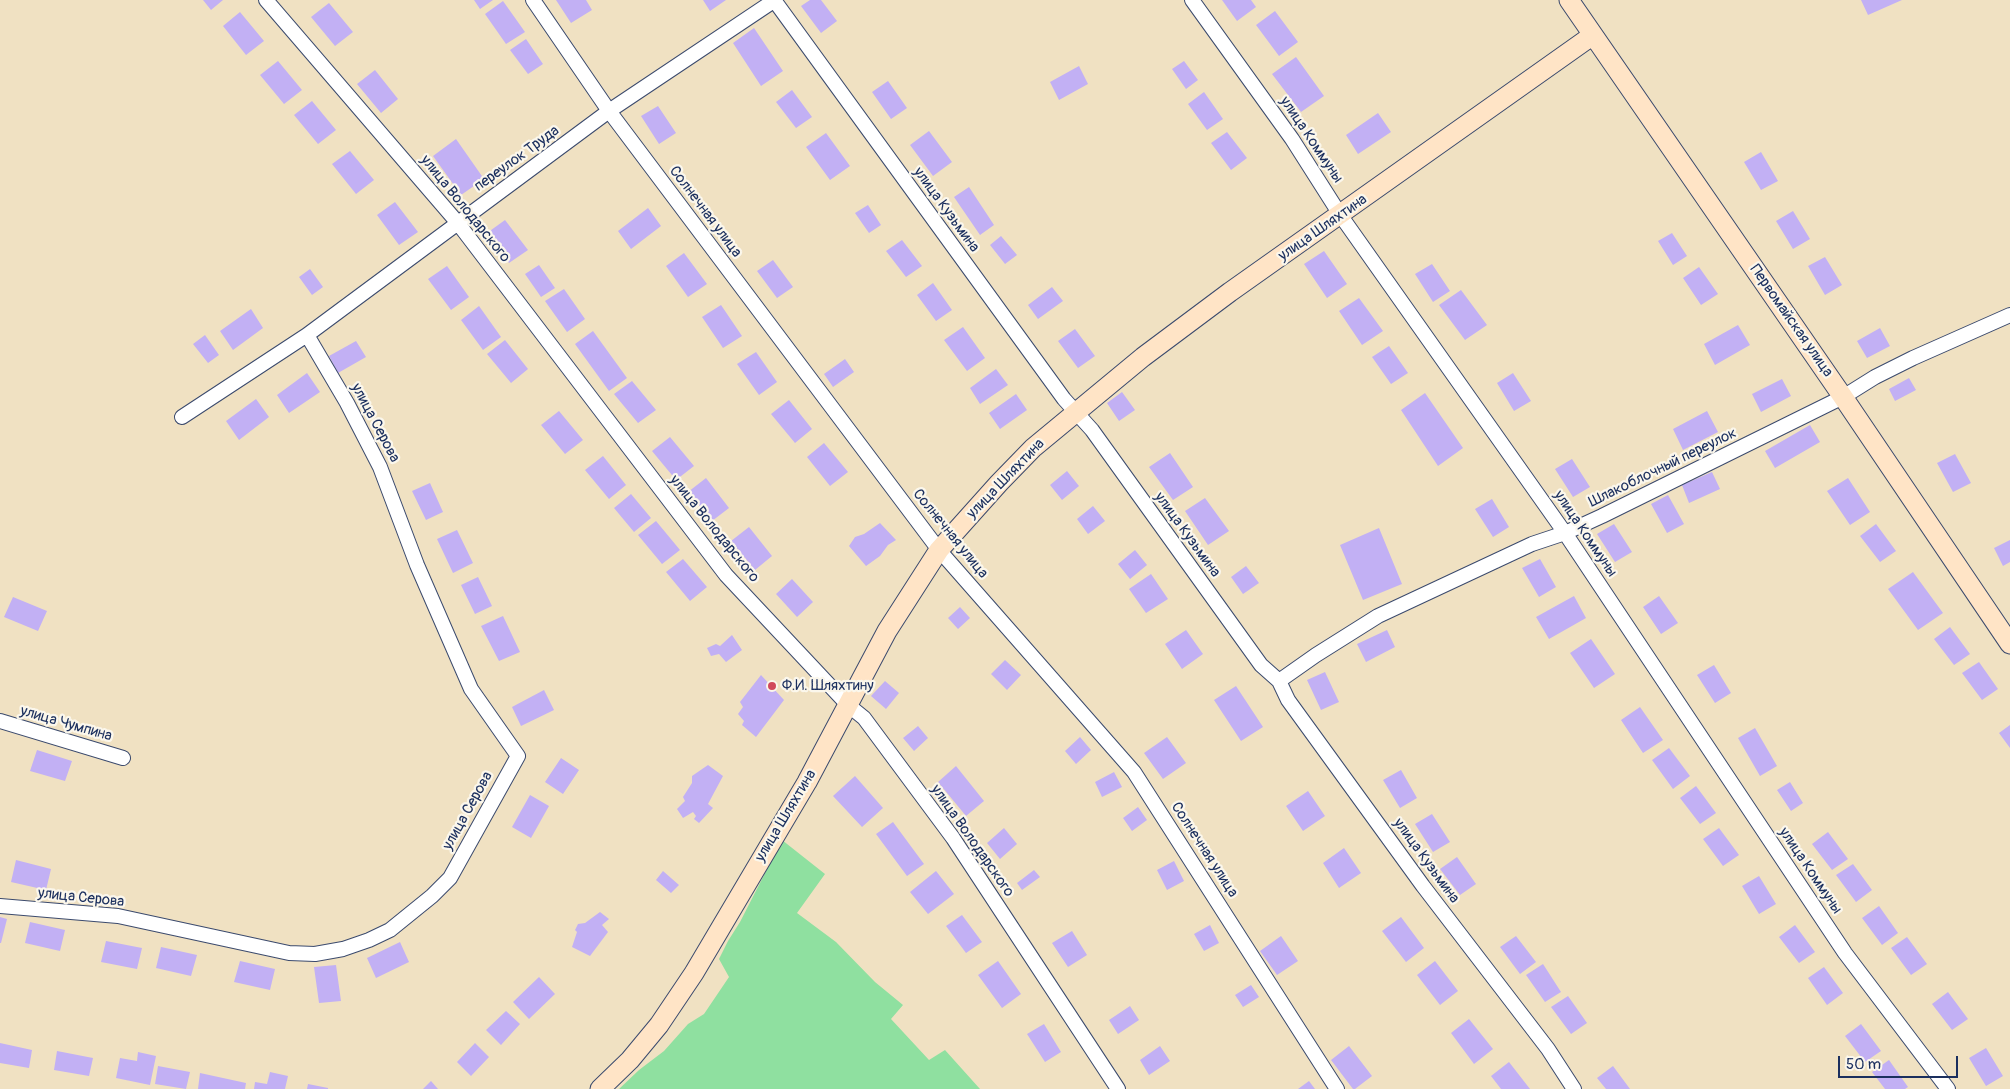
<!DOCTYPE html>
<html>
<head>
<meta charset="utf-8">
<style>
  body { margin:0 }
  #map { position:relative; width:2010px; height:1089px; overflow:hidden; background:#f0e1c2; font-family:Pangolin,sans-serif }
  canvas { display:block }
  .scale { position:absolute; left:1838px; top:1056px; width:120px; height:22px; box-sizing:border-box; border:2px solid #1b2f5e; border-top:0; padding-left:6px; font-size:15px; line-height:18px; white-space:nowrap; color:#1b2f5e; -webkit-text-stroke:4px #fbf7ec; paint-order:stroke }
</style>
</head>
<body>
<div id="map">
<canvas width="2010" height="1089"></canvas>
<div class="scale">50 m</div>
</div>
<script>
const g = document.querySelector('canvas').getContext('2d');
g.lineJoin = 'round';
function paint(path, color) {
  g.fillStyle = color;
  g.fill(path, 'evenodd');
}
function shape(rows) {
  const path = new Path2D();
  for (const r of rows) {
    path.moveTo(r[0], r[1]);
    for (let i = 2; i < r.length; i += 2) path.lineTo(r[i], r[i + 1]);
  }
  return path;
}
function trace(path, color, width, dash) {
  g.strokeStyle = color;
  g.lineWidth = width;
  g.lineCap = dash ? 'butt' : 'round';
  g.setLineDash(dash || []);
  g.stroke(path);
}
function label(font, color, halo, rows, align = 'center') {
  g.font = font + ' Pangolin,sans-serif';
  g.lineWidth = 4.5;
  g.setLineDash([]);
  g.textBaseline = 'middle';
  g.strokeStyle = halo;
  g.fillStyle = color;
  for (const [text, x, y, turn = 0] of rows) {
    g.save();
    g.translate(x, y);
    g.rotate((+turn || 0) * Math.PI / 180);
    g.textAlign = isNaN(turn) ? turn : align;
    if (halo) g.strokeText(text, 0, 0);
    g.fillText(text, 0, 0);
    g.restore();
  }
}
const green = shape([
  [782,840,825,874,797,913,836,942,875,982,903,1005,891,1019,929,1060,945,1050,980,1089,619,1089,639,1070,664,1051,688,1024,704,1014,729,977,719,959,728,941,740,922]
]);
const building = shape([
  [203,0,223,0,211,10],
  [474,0,493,0,480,9],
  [556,0,586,0,592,10,571,23],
  [703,0,726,0,710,11],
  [810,0,821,0,837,21,821,33,801,6],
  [1222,0,1251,0,1256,7,1237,21],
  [1861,0,1902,0,1868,15],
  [503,1,525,32,506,44,485,14],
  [329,3,353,32,335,46,311,17],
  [1275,11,1298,42,1279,56,1256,25],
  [240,12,264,41,246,55,223,26],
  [754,28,783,71,761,86,733,43],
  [526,39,543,64,528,74,510,50],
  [1296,57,1324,96,1301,112,1272,74],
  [278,61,302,90,284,104,260,75],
  [1184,61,1198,80,1186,89,1172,69],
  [1079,66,1088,84,1059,100,1050,82],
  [375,70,398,99,381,113,357,84],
  [888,81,907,108,891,119,872,92],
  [792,90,812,117,796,128,776,102],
  [1204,92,1223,119,1207,130,1188,104],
  [312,101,336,130,318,144,294,115],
  [658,106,676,133,659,144,641,116],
  [1378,113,1391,132,1358,154,1346,135],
  [929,131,952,162,933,176,910,145],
  [1227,132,1247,158,1231,170,1211,143],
  [826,133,850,166,830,180,806,147],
  [456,139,484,179,461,195,433,156],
  [350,151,374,180,356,194,332,164],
  [1761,152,1778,181,1761,190,1744,162],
  [969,187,994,225,980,235,954,197],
  [395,202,418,232,399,245,377,215],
  [868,205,881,225,869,233,855,213],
  [648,208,661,226,631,249,618,231],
  [1793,211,1810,239,1793,249,1776,221],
  [505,220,528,250,509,263,487,233],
  [1672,233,1687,256,1673,265,1658,241],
  [1001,236,1017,255,1005,264,990,245],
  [902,240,922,266,906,277,886,251],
  [1324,251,1347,284,1327,298,1304,264],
  [684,253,707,284,688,297,666,266],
  [1825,257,1842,285,1825,295,1808,266],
  [773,260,793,287,777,298,757,271],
  [1432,264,1450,291,1433,302,1415,274],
  [539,265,555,288,541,297,525,274],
  [447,266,469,297,451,310,428,279],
  [1699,267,1718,294,1701,305,1683,278],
  [310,269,323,287,312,295,299,277],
  [933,283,952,310,936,321,917,295],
  [1052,287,1063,301,1038,319,1028,305],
  [564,289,585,319,567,332,545,301],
  [1461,290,1487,325,1465,340,1439,305],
  [1359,298,1383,331,1362,345,1339,311],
  [721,305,742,336,723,348,702,317],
  [479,306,501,337,483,350,461,320],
  [251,309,263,328,233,350,220,331],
  [1738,325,1750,345,1715,365,1704,344],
  [963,327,985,358,967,371,944,340],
  [1880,328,1890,346,1867,358,1857,341],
  [1075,329,1095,356,1078,368,1058,341],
  [593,331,627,378,609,391,575,344],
  [205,335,219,355,208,363,193,344],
  [505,340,528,369,511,383,487,354],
  [356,341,366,357,338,373,329,356],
  [1389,346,1408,373,1391,384,1372,357],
  [756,352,777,382,759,395,737,364],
  [845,359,854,372,833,387,824,374],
  [996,369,1008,385,980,404,970,388],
  [307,373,320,392,289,413,277,395],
  [1513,373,1531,401,1514,411,1497,383],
  [1909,378,1916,390,1895,401,1889,389],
  [1782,379,1791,396,1761,412,1752,394],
  [632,381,656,410,638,423,614,394],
  [1122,392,1135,410,1119,421,1107,403],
  [1425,393,1463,448,1438,466,1401,410],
  [1016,394,1027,410,1000,429,989,413],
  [256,399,269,417,239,440,226,421],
  [789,400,812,429,795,443,771,414],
  [559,411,583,440,565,454,541,425],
  [1707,411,1718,432,1683,450,1673,429],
  [1810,425,1820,442,1775,468,1765,451],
  [670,437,694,466,676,480,652,451],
  [824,443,848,472,830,486,807,457],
  [1170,453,1193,487,1173,500,1149,467],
  [1955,454,1971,483,1953,492,1937,463],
  [603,456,626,485,609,499,585,470],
  [1572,459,1590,487,1573,497,1555,469],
  [1067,471,1079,486,1062,500,1050,485],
  [1712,472,1720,489,1689,503,1682,485],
  [706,478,729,508,712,521,688,492],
  [1848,478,1870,512,1850,525,1827,491],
  [430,483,443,512,426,520,412,491],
  [631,494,651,518,634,532,614,508],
  [1668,495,1684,524,1667,533,1651,504],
  [1205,498,1229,531,1208,545,1185,511],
  [1492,499,1509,527,1493,537,1475,509],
  [1093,506,1105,521,1088,534,1077,519],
  [656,521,680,550,662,564,638,535],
  [880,523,896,540,888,545,880,556,866,566,849,546,855,537,864,534],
  [1614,524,1632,552,1615,562,1597,534],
  [1876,524,1896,551,1880,562,1860,536],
  [749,527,772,556,755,570,731,541],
  [1379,528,1402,584,1363,600,1340,545],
  [457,530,473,563,453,573,437,539],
  [2010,540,2010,562,2003,566,1994,548],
  [1135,550,1147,565,1130,579,1118,564],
  [683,559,707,587,690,601,666,572],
  [1540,559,1556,587,1539,597,1522,568],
  [1246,566,1259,583,1243,594,1231,577],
  [1913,572,1943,613,1918,630,1888,589],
  [1151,574,1168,599,1146,613,1129,589],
  [478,577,492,606,475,614,461,585],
  [792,579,813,602,797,617,776,594],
  [1574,596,1586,618,1549,639,1536,617],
  [1659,596,1678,623,1661,634,1643,607],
  [13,597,47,611,38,631,4,617],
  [960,607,970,618,958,629,948,618],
  [503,616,520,652,499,661,481,626],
  [1950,627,1970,654,1954,665,1934,639],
  [1186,630,1203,654,1182,669,1165,644],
  [1387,630,1395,647,1366,662,1357,644],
  [732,635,742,650,726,662,719,654,711,656,707,648,716,644,720,646],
  [1591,639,1615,674,1594,688,1570,653],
  [1005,660,1021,675,1007,690,991,674],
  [1979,662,1998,689,1982,700,1962,673],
  [1714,665,1731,693,1715,703,1697,675],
  [1325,672,1339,702,1321,710,1307,680],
  [761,675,784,700,756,737,742,725,744,721,738,714,743,707,740,702],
  [885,681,899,693,886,709,871,696],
  [1236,686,1263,727,1241,741,1214,700],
  [544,690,554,710,521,726,512,707],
  [1640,707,1663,740,1643,753,1621,720],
  [2010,725,2010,748,1999,733],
  [918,726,928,738,914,751,903,738],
  [1755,728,1777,766,1760,776,1738,738],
  [1080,737,1091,750,1076,764,1065,751],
  [1167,737,1186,763,1163,779,1144,753],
  [1669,748,1690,776,1673,789,1652,760],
  [37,750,72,761,65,781,30,771],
  [561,758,579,770,563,794,545,782],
  [708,765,723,776,708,804,713,808,699,823,694,819,696,816,693,812,683,818,677,809,685,801,683,797,692,783,692,776],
  [956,766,984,801,966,816,938,782],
  [1401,770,1417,798,1400,808,1383,780],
  [1114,772,1122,787,1102,797,1095,782],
  [855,776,883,808,862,827,833,796],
  [1790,782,1803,803,1791,811,1777,790],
  [1696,786,1716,813,1700,824,1680,798],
  [1308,791,1325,816,1303,831,1286,806],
  [530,795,549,806,531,838,512,827],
  [1138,807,1147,820,1132,831,1123,818],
  [1432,814,1450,842,1433,852,1415,824],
  [893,822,924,864,907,876,876,834],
  [1004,828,1017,844,1000,859,987,843],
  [1719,828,1739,855,1723,866,1703,839],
  [1828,832,1848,859,1832,870,1812,844],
  [1344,848,1361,873,1339,888,1323,863],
  [1457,857,1476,884,1460,895,1440,869],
  [16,860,51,869,46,890,11,882],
  [1174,861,1184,881,1167,890,1157,870],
  [1853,864,1872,890,1856,902,1836,875],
  [1034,870,1040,877,1022,890,1017,883],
  [663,871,679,885,671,893,656,880],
  [936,871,954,894,928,914,910,892],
  [1759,876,1776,904,1759,914,1742,886],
  [1879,906,1898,933,1882,945,1862,918],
  [600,912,609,919,602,925,608,932,590,956,572,947,577,932,575,930,578,924,585,923],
  [962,915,982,942,966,953,946,926],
  [0,917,7,919,1,943,0,943],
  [1401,917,1424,948,1406,962,1382,931],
  [30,922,65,930,60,951,25,943],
  [1210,925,1219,943,1204,951,1194,934],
  [1795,925,1815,952,1799,963,1779,937],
  [1072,931,1087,955,1068,967,1052,943],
  [1281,936,1298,961,1277,975,1260,951],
  [1516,936,1536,962,1520,974,1500,947],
  [1907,937,1927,964,1911,975,1891,948],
  [106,941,142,948,137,969,101,962],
  [400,942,409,962,376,978,367,958],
  [161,947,197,955,191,976,156,968],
  [240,961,275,969,270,990,234,982],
  [998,961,1021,994,1002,1008,978,975],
  [1435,961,1458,991,1440,1005,1417,975],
  [1543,964,1561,992,1545,1002,1526,975],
  [336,965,341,1001,319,1003,314,967],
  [1824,967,1843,993,1827,1005,1808,978],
  [539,977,555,994,529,1019,513,1002],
  [1251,985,1259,997,1243,1007,1235,995],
  [1948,992,1968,1019,1952,1030,1932,1004],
  [1568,996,1587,1023,1571,1034,1551,1007],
  [1130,1006,1139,1020,1118,1034,1109,1020],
  [506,1011,520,1024,501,1045,486,1030],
  [1469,1019,1493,1049,1474,1064,1451,1033],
  [1044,1024,1061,1052,1045,1062,1027,1034],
  [1861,1024,1881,1051,1865,1062,1845,1036],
  [0,1043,32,1050,29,1068,0,1063],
  [475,1043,489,1057,471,1076,457,1062],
  [1160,1046,1170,1061,1149,1075,1140,1060],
  [1349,1046,1372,1076,1355,1089,1353,1089,1331,1060],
  [1986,1048,2003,1076,1986,1086,1969,1058],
  [57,1051,93,1058,89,1076,54,1070],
  [138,1052,156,1056,150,1085,116,1078,120,1058,137,1061],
  [1889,1060,1908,1087,1905,1089,1885,1089,1872,1072],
  [1509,1062,1530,1089,1501,1089,1491,1076],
  [158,1066,190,1072,186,1089,155,1084],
  [1613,1066,1630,1089,1606,1089,1597,1078],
  [270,1072,288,1076,285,1089,254,1089,255,1082,267,1084],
  [200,1073,246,1083,245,1089,198,1089],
  [431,1081,438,1089,423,1089],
  [1309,1081,1315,1089,1298,1089],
  [308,1084,328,1088,328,1089,307,1089]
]);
const street = shape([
  [266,0,457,222,726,575,848,705,864,718,953,838,1118,1089],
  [533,0,609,111,939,550,1134,772,1337,1089],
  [774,0,1064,399,1092,430,1261,665,1279,681,1288,700,1423,886,1548,1049,1574,1089],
  [1192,0,1292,139,1341,216,1565,533,1845,953,1948,1089],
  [182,417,307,335,609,111,775,0],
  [1279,681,1316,655,1378,616,1532,544,1565,533,1602,516,1843,397,1875,377,1913,358,2010,315],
  [0,721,123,758],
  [0,906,118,916,289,953,315,954,343,949,369,940,390,930,432,896,450,878,518,756,471,689,417,565,380,467,347,403,307,335]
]);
const secondary = shape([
  [1569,0,1843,397,2010,644],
  [600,1089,630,1060,659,1025,694,973,807,782,887,631,939,550,999,483,1033,448,1143,357,1230,292,1593,35]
]);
const markers = [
  [772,686,5,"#d1495b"]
];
const streetNames = [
  ["улица Коммуны",1311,140,56],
  ["переулок Труда",517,159,-36],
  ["улица Володарского",465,209,51],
  ["улица Кузьмина",946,210,54],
  ["Солнечная улица",705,212,53],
  ["улица Шляхтина",1323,228,-35],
  ["Первомайская улица",1791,321,55],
  ["улица Серова",375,423,62],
  ["Шлакоблочный переулок",1663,468,-26],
  ["улица Шляхтина",1006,479,-46],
  ["улица Володарского",714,529,51],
  ["Солнечная улица",950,534,51],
  ["улица Коммуны",1585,534,56],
  ["улица Кузьмина",1187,535,54],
  ["улица Чумпина",66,724,16],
  ["улица Серова",468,811,-61],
  ["улица Шляхтина",786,816,-59],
  ["улица Володарского",972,841,55],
  ["Солнечная улица",1204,850,57],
  ["улица Кузьмина",1426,861,54],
  ["улица Коммуны",1810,871,56],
  ["улица Серова",81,898,6]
];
const poiNames = [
  ["Ф.И. Шляхтину",782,686]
];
paint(green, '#8fe0a0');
paint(building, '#c2b0f4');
trace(street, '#3b4a6d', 16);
trace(secondary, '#3b4a6d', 21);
trace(street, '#fff', 14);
trace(secondary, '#ffe4c6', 19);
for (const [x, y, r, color] of markers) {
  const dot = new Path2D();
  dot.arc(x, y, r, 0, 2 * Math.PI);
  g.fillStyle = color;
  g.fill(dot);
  trace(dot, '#fbf7ec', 2);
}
label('15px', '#1b2f5e', '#fbf7ec', streetNames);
label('15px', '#1b2f5e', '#fbf7ec', poiNames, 'left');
</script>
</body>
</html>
